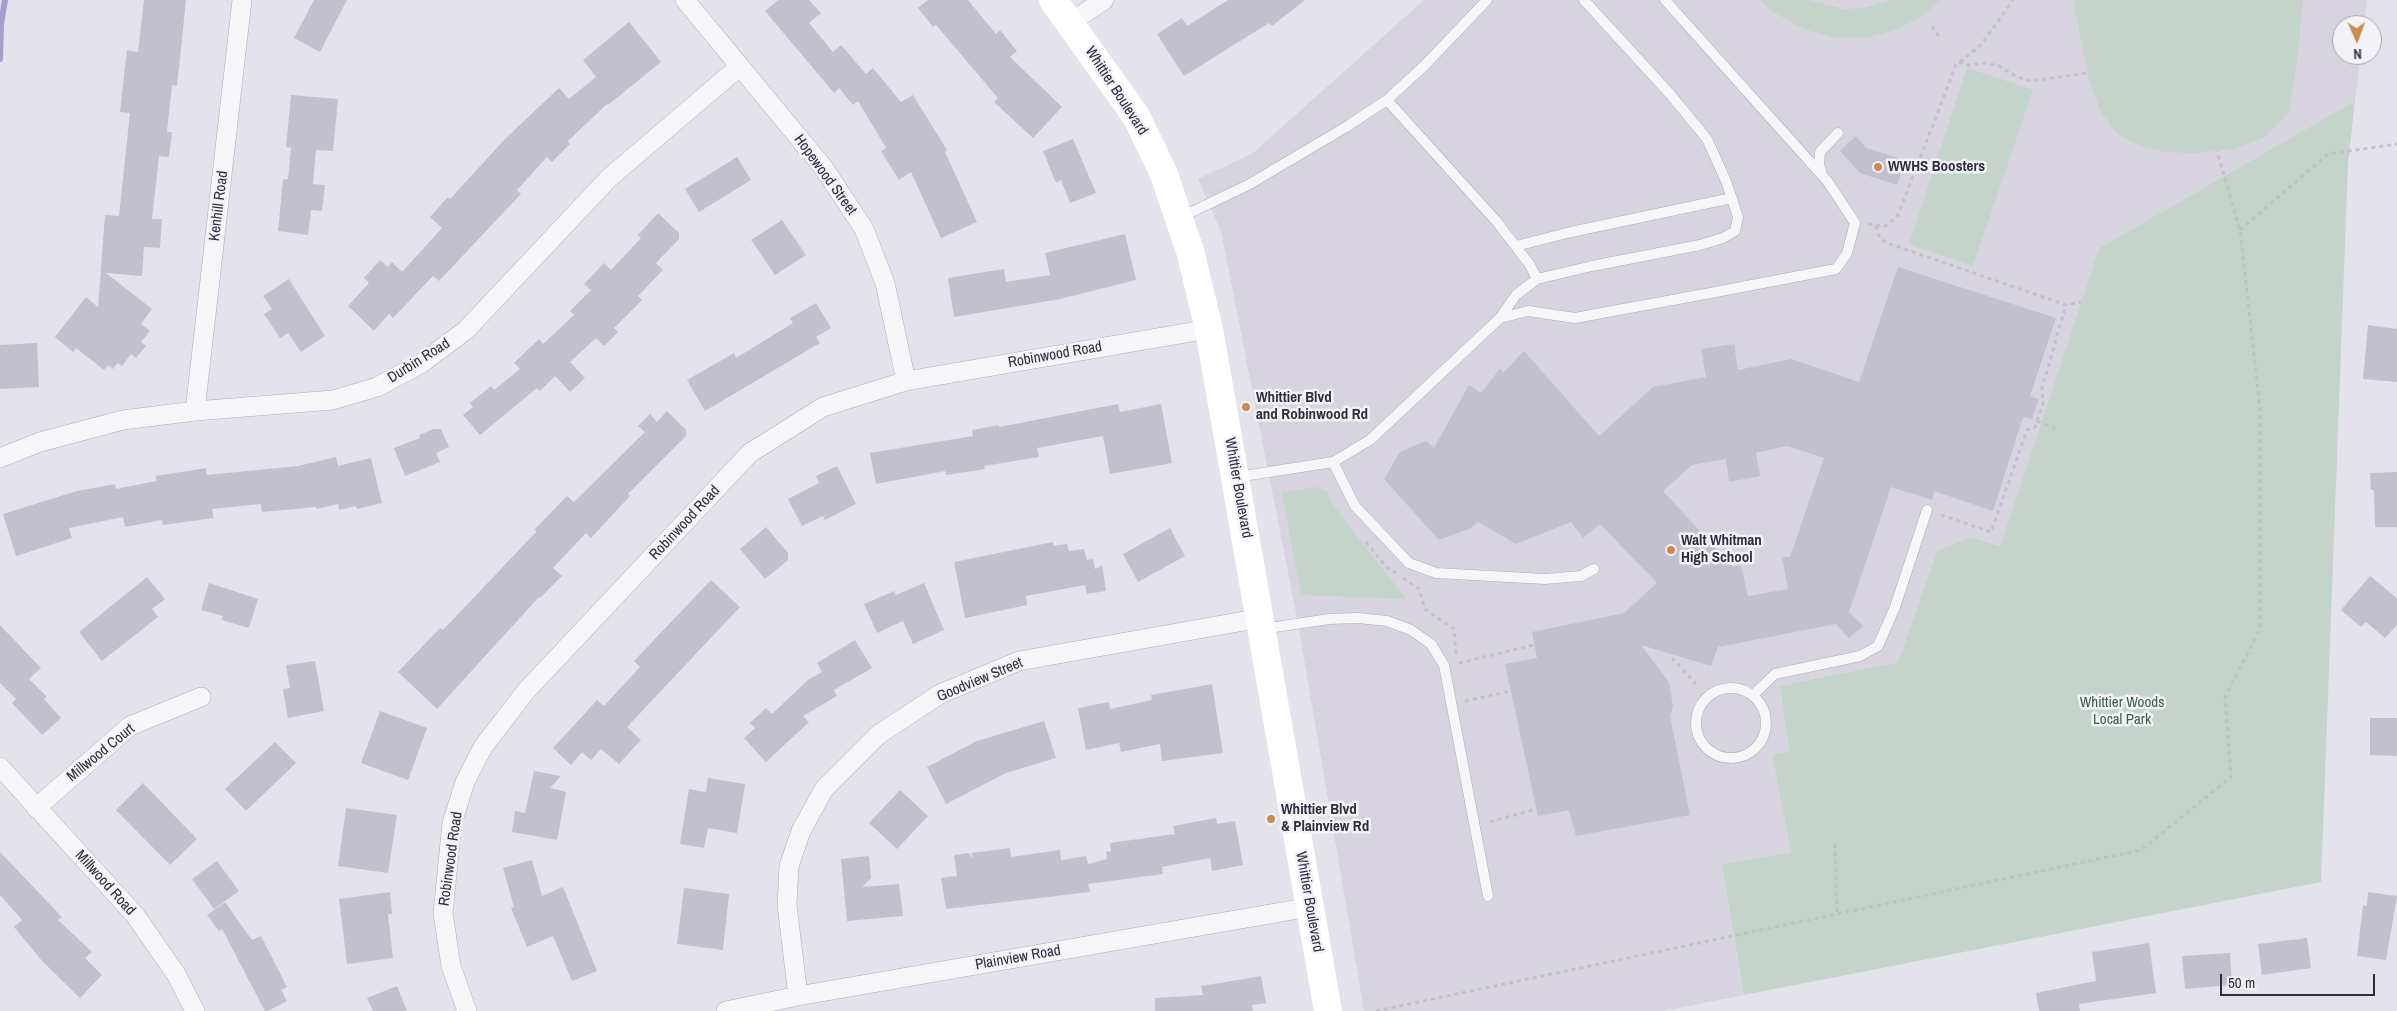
<!DOCTYPE html>
<html>
<head>
<meta charset="utf-8">
<style>
  body { margin:0 }
  #map { position:relative; width:2397px; height:1011px; overflow:hidden; background:#e4e2ea; font-family:"Archivo Narrow",sans-serif }
  canvas { display:block }
  .north { position:absolute; left:2332px; top:15px; width:50px; height:50px; box-sizing:border-box; background:#f3f2f7; border:1px solid #a5a2af; border-radius:50%; rotate:178deg; font-size:14px; font-weight:700; line-height:20px; text-align:center; color:#312b42 }
  .north::after { content:''; display:block; margin:auto; width:18px; height:22px; background:#ca8b4c; clip-path:polygon(50% 0,100% 100%,50% 72%,0 100%) }
  .scale { position:absolute; left:2220px; top:974px; width:155px; height:22px; box-sizing:border-box; border:2px solid #312b42; border-top:0; padding-left:6px; font-size:15px; line-height:18px; white-space:nowrap; color:#312b42; -webkit-text-stroke:4px #f3f2f7; paint-order:stroke }
</style>
</head>
<body>
<div id="map">
<canvas width="2397" height="1011"></canvas>
<div class="north">N</div>
<div class="scale">50 m</div>
</div>
<script>
const g = document.querySelector('canvas').getContext('2d');
g.lineJoin = 'round';
function paint(path, color) {
  g.fillStyle = color;
  g.fill(path, 'evenodd');
}
function shape(rows) {
  const path = new Path2D();
  for (const r of rows) {
    if (r.length === 3) {
      path.moveTo(r[0] + r[2], r[1]);
      path.arc(r[0], r[1], r[2], 0, 2 * Math.PI);
      continue;
    }
    path.moveTo(r[0], r[1]);
    for (let i = 2; i < r.length; i += 2) path.lineTo(r[i], r[i + 1]);
  }
  return path;
}
function trace(path, color, width, dash) {
  g.strokeStyle = color;
  g.lineWidth = width;
  g.lineCap = dash ? 'butt' : 'round';
  g.setLineDash(dash || []);
  g.stroke(path);
}
function label(font, color, halo, rows, align = 'center') {
  g.font = font + ' "Archivo Narrow",sans-serif';
  g.lineWidth = 5;
  g.setLineDash([]);
  g.textBaseline = 'middle';
  g.strokeStyle = halo;
  g.fillStyle = color;
  for (const [text, x, y, turn = 0] of rows) {
    g.save();
    g.translate(x, y);
    g.rotate((+turn || 0) * Math.PI / 180);
    g.textAlign = isNaN(turn) ? turn : align;
    if (halo) g.strokeText(text, 0, 0);
    g.fillText(text, 0, 0);
    g.restore();
  }
}
const built = shape([
  [1424,0,2367,0,2364,25,2342,25,2342,55,2361,55,2355,101,2099,248,2000,546,1970,537,1937,551,1898,662,1780,686,1789,751,1772,755,1791,852,1722,864,1744,995,1663,1011,1364,1011,1298,623,1221,231,1198,179,1253,153]
]);
const green = shape([
  [1760,0,1809,0,1844,9,1863,8,1892,0,1941,0,1918,19,1894,30,1870,37,1845,38,1830,37,1804,29,1773,12],
  [2073,0,2303,0,2297,64,2289,113,2265,137,2235,149,2194,153,2165,152,2138,145,2115,132,2101,112,2090,84],
  [1967,68,2033,90,1973,266,1909,244],
  [2355,101,2348,164,2321,882,1744,995,1722,864,1791,852,1772,755,1789,751,1780,686,1898,662,1937,551,1970,537,2000,546,2099,248],
  [1316,487,1326,491,1334,506,1406,599,1301,595,1282,493]
]);
const stream = shape([
  [0,59,1,24,5,0]
]);
const building = shape([
  [144,0,186,0,181,49,177,86,172,85,167,132,172,132,169,157,159,156,152,219,162,219,160,248,144,247,142,276,106,273,152,309,141,324,150,331,141,342,146,346,136,358,131,354,122,366,118,363,113,369,108,365,104,370,76,348,73,352,55,337,86,297,98,307,105,215,119,216,130,113,120,112,127,50,138,52],
  [314,0,347,0,320,52,294,38],
  [778,0,809,0,821,13,809,23,833,52,841,45,866,74,873,68,901,102,913,95,947,150,945,152,977,222,941,238,911,172,899,180,881,151,886,148,858,101,853,105,839,88,834,93,765,11],
  [928,0,968,0,996,34,1000,30,1017,51,1010,57,1062,107,1033,138,994,102,998,98,936,25,933,27,918,8],
  [1228,0,1305,0,1272,26,1269,23,1184,76,1157,34,1182,18,1187,26],
  [629,22,661,62,608,105,607,104,568,141,570,144,552,162,547,157,517,190,521,194,439,281,433,276,393,318,389,314,374,331,348,306,369,283,364,278,380,260,388,267,392,262,402,272,442,228,430,217,448,197,450,199,505,139,559,88,569,99,596,77,583,60],
  [291,95,338,99,333,151,316,150,313,184,325,185,322,211,311,210,308,235,278,231,283,180,288,179,291,148,286,147],
  [1856,136,1866,148,1905,160,1897,185,1860,173,1840,151],
  [1073,139,1096,193,1070,203,1061,180,1056,183,1043,151],
  [737,157,751,180,699,212,685,189],
  [658,213,679,233,679,239,656,263,663,270,638,296,642,300,614,328,618,332,604,346,596,338,570,362,585,378,570,392,555,376,540,391,537,388,480,435,463,415,473,407,470,403,491,386,494,390,520,369,514,363,539,339,543,344,574,315,570,311,591,290,584,284,604,263,611,270,641,238,638,235],
  [782,220,806,255,775,275,751,240],
  [1125,234,1136,280,1060,299,954,317,948,278,1004,269,1006,282,1050,275,1045,253],
  [1898,267,2056,318,2030,396,2039,399,2032,419,2023,417,1993,511,1934,491,1932,500,1891,487,1849,612,1863,626,1849,638,1836,624,1718,647,1711,666,1641,645,1669,682,1673,707,1670,716,1690,815,1576,836,1569,810,1538,816,1505,664,1537,658,1532,632,1624,613,1657,583,1600,524,1583,538,1571,522,1516,544,1478,522,1469,529,1439,540,1384,479,1400,452,1426,441,1434,448,1469,385,1481,393,1500,369,1503,373,1524,351,1599,436,1653,387,1706,377,1701,349,1734,344,1738,370,1791,359,1859,382],
  [1787,446,1824,458,1790,557,1782,557,1788,589,1748,596,1741,565,1733,567,1663,491,1692,465,1726,459,1729,482,1760,476,1756,453],
  [289,279,325,336,301,352,288,333,280,338,264,314,272,309,263,296],
  [816,303,831,328,816,337,820,343,705,411,687,380,734,353,736,358,793,323,790,318],
  [2368,325,2397,329,2397,382,2363,379],
  [37,343,39,387,0,389,0,345],
  [1118,404,1120,412,1161,404,1172,463,1110,474,1103,436,1037,448,1039,457,984,466,985,469,946,475,945,471,876,484,870,453,973,436,972,430,999,425,999,427],
  [667,411,686,430,686,436,628,494,630,496,591,538,586,533,553,568,562,576,540,598,539,597,437,709,398,672,440,628,443,630,537,531,534,530,567,496,574,502,645,432,638,426,650,414,657,422],
  [434,429,441,429,449,447,436,453,440,462,405,476,394,448,420,438,419,435],
  [336,457,338,466,371,458,382,503,357,509,356,506,339,510,338,504,317,509,316,507,262,512,261,504,212,509,214,518,163,525,162,520,125,527,123,517,69,528,72,538,16,556,3,514,77,491,115,484,116,489,156,481,156,476,206,468,207,475,298,466],
  [837,466,856,504,825,520,823,516,802,526,788,499,819,483,816,476],
  [2397,472,2397,527,2375,527,2374,490,2371,490,2370,473],
  [766,527,788,553,788,560,765,579,740,549],
  [1170,528,1185,556,1138,582,1123,554],
  [1053,542,1054,546,1067,544,1069,551,1084,549,1087,560,1093,559,1095,569,1102,565,1106,591,1087,594,1085,585,1026,596,1027,605,965,618,954,562],
  [2370,576,2397,598,2397,625,2385,638,2366,622,2361,627,2341,610],
  [147,577,165,599,152,609,158,617,102,661,79,632],
  [711,580,740,607,627,727,641,740,619,764,601,749,591,760,582,752,571,765,553,748,597,700,604,706,640,667,634,661],
  [209,583,258,599,249,628,222,620,223,616,201,610],
  [924,583,944,630,913,644,903,621,877,633,864,604,894,591,896,595],
  [0,625,41,668,29,679,47,697,44,699,61,718,42,735,12,703,16,699,0,683],
  [855,640,872,668,834,690,837,696,803,716,809,722,766,762,744,738,755,728,750,723,766,708,772,714,808,680,822,672,817,663],
  [315,661,324,711,288,718,283,689,290,688,286,665],
  [1212,684,1223,753,1162,761,1160,744,1121,752,1119,743,1086,750,1078,708,1109,702,1110,709,1152,700,1151,695],
  [380,711,427,728,408,780,361,763],
  [2370,718,2397,718,2397,756,2370,755],
  [1044,721,1056,758,1006,773,946,804,927,767,977,741],
  [275,742,296,763,246,811,225,789],
  [534,771,561,776,550,788,566,792,557,840,512,832,515,811,525,813],
  [708,778,745,784,737,833,708,828,704,848,680,844,689,789,706,792],
  [143,783,197,839,170,865,116,810],
  [900,790,928,816,897,849,869,823],
  [346,808,397,815,388,873,338,866],
  [1216,818,1217,824,1235,821,1243,865,1212,871,1210,858,1162,867,1163,874,1088,884,1090,892,946,909,941,878,957,876,954,855,968,853,974,859,971,853,1010,848,1011,857,1060,850,1061,860,1086,856,1088,864,1107,859,1106,852,1111,851,1110,843,1175,834,1173,826],
  [0,852,62,917,58,920,92,952,85,958,102,975,80,998,43,962,14,927,22,920,0,895],
  [869,856,871,878,862,887,899,884,903,916,847,921,841,859],
  [532,860,542,896,563,887,597,971,572,981,553,936,527,947,511,908,514,907,503,868],
  [217,861,239,891,214,909,192,879],
  [684,888,729,894,723,950,677,944],
  [390,892,392,914,388,914,393,958,347,964,339,899],
  [2368,892,2397,896,2386,960,2357,956,2363,905,2367,906],
  [225,902,252,940,261,936,287,987,281,990,287,1001,268,1011,265,1011,222,929,219,931,207,915],
  [2307,938,2311,968,2262,975,2258,944],
  [2149,943,2156,993,2079,1004,2080,1011,2039,1011,2036,993,2096,981,2092,952],
  [2230,953,2232,985,2185,989,2182,956],
  [1261,976,1266,1003,1252,1005,1253,1011,1155,1011,1155,998,1203,995,1201,986],
  [397,986,407,1011,373,1011,367,998]
]);
const path = shape([
  [1932,26,1941,39],
  [1959,62,1968,65,1985,63,1999,66,2017,77,2031,81,2088,73],
  [1868,224,1886,226,1898,215,1956,65,1981,45,2013,0],
  [1876,226,1880,239,1890,244,2066,305,2081,302],
  [2240,230,2328,154,2397,144],
  [2037,421,2056,429],
  [1941,515,1991,532,2027,430,2035,427,2043,404,2042,388,2066,305],
  [1366,542,1386,567,1396,573],
  [1403,578,1419,589,1425,609,1454,629,1456,655],
  [1672,658,1696,684],
  [1459,663,1534,645],
  [1465,701,1511,691],
  [1490,822,1536,809],
  [1835,844,1837,914],
  [1376,1011,2141,850,2231,777,2225,697,2260,629,2260,408,2240,230,2217,151]
]);
const lane = shape([
  [1387,100,1497,222,1530,265,1537,279],
  [1822,175,1819,164,1820,152,1838,133],
  [1179,218,1248,185,1346,127,1387,100,1424,66,1487,0],
  [1516,246,1571,232,1732,198],
  [1500,318,1528,311,1575,318,1705,294,1836,269,1847,253,1855,223,1828,182,1665,0],
  [1333,462,1355,506,1409,563,1436,573,1545,579,1581,576,1594,569],
  [1237,477,1333,462,1370,440,1500,318,1516,295,1537,279,1592,266,1700,245,1723,238,1735,231,1738,217,1726,181,1707,139,1670,94,1584,0],
  [1262,629,1329,619,1358,618,1387,621,1411,630,1431,644,1444,665,1488,896],
  [1731,723,35],
  [1753,695,1775,674,1860,656,1878,646,1895,607,1927,510]
]);
const street = shape([
  [685,0,823,167,864,229,885,283,906,381],
  [1071,22,1104,0],
  [195,411,242,0],
  [0,458,40,442,123,420,195,411,333,400,377,387,422,363,466,330,609,178,739,67],
  [0,767,135,915,176,974,195,1011],
  [36,808,130,726,201,697],
  [798,996,787,905,789,866,801,831,824,789,878,735,940,694,1019,661,1261,618],
  [467,1011,451,966,443,913,452,823,465,782,483,747,526,691,750,453,823,407,906,381,1209,329],
  [726,1011,798,996,1310,907]
]);
const secondary = shape([
  [1053,0,1136,116,1163,172,1190,251,1209,329,1328,1011]
]);
const markers = [
  [1878,167,5,"#ca8b4c"],
  [1246,407,5,"#ca8b4c"],
  [1671,550,5,"#ca8b4c"],
  [1271,819,5,"#ca8b4c"]
];
const streetNames = [
  ["Whittier Boulevard",1116,91,57],
  ["Hopewood Street",825,175,54],
  ["Kenhill Road",219,206,-83],
  ["Robinwood Road",1055,355,-10],
  ["Durbin Road",419,361,-32],
  ["Whittier Boulevard",1238,488,80],
  ["Robinwood Road",685,523,-47],
  ["Goodview Street",980,680,-23],
  ["Millwood Court",101,753,-39],
  ["Robinwood Road",451,859,-82],
  ["Millwood Road",105,883,48],
  ["Whittier Boulevard",1309,902,80],
  ["Plainview Road",1018,958,-10]
];
const poiNames = [
  ["WWHS Boosters",1888,167],
  ["Whittier Blvd",1256,398],
  ["and Robinwood Rd",1256,415],
  ["Walt Whitman",1681,541],
  ["High School",1681,558],
  ["Whittier Blvd",1281,810],
  ["& Plainview Rd",1281,827]
];
const parkNames = [
  ["Whittier Woods",2122,703],
  ["Local Park",2122,720]
];
paint(built, '#d7d4df');
paint(green, '#c4d4ca');
trace(stream, '#a69fc9', 6);
paint(building, '#c3c0cd');
trace(lane, '#aeabb8', 11);
trace(street, '#aeabb8', 20);
trace(path, '#c3c0c9', 3, [4, 4]);
trace(lane, '#f6f5f8', 10);
trace(street, '#f6f5f8', 19);
trace(secondary, '#fff', 28);
for (const [x, y, r, color] of markers) {
  const dot = new Path2D();
  dot.arc(x, y, r, 0, 2 * Math.PI);
  g.fillStyle = color;
  g.fill(dot);
  trace(dot, '#f3f2f7', 2);
}
label('15px', '#312b42', '#f3f2f7', streetNames);
label('bold 15px', '#312b42', '#f3f2f7', poiNames, 'left');
label('15px', '#395d49', '#f3f2f7', parkNames);
</script>
</body>
</html>
